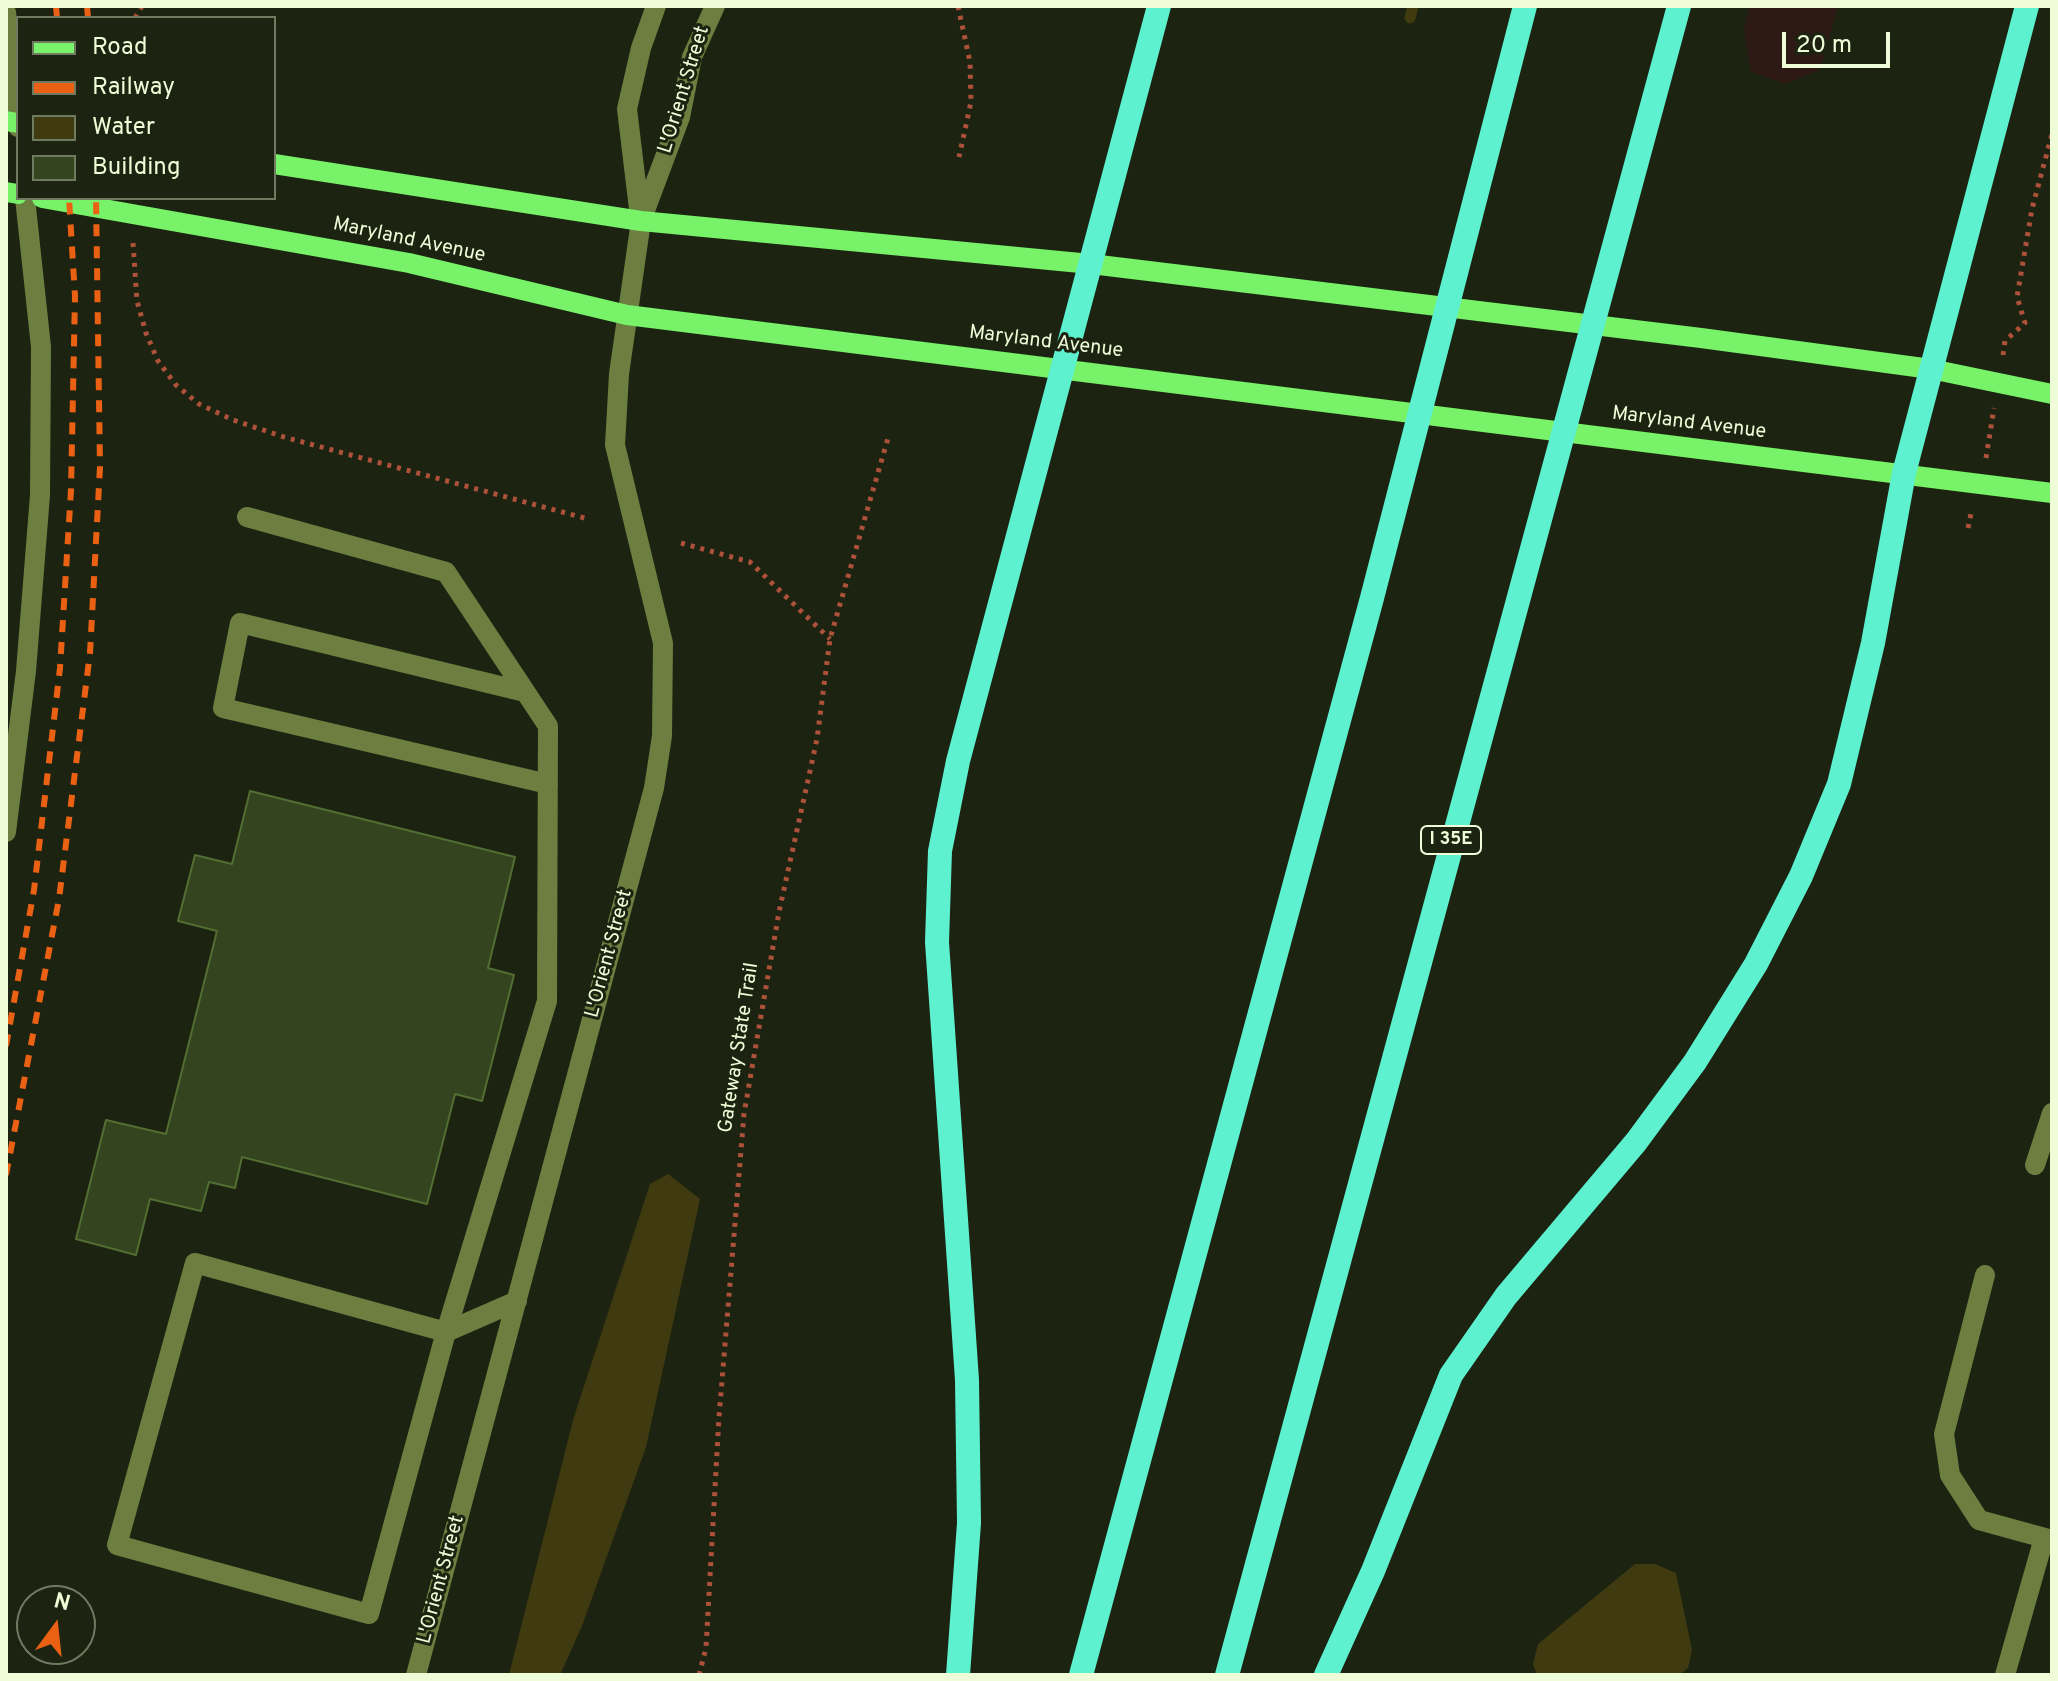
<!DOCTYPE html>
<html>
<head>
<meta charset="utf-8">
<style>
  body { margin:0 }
  #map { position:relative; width:2058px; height:1681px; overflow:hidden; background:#1c2411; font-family:Overpass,sans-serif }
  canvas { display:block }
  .frame { position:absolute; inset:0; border:8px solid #eefcd8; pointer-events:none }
  .legend { position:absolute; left:16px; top:16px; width:260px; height:184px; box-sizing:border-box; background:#1c2411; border:2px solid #707a61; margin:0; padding:10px 14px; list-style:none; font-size:24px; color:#eefcd8 }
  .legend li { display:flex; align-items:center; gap:16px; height:40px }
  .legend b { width:40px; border:2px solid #707a61 }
  .north { position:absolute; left:16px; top:1585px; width:80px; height:80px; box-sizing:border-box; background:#1c2411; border:2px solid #707a61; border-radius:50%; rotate:15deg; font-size:22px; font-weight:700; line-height:32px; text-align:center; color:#eefcd8 }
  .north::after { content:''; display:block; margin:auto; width:28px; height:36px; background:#eb6114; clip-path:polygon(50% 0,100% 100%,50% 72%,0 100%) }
  .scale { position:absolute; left:1782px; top:32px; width:108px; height:36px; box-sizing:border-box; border:4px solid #eefcd8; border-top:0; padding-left:10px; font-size:24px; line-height:28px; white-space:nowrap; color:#eefcd8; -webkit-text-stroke:6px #1c2411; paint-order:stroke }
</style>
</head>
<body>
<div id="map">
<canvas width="2058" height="1681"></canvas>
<div class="frame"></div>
<ul class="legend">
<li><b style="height:10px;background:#78f268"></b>Road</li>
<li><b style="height:10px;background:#eb6114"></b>Railway</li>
<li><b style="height:22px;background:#3f3a0f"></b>Water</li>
<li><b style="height:22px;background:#33441f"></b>Building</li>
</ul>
<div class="north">N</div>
<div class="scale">20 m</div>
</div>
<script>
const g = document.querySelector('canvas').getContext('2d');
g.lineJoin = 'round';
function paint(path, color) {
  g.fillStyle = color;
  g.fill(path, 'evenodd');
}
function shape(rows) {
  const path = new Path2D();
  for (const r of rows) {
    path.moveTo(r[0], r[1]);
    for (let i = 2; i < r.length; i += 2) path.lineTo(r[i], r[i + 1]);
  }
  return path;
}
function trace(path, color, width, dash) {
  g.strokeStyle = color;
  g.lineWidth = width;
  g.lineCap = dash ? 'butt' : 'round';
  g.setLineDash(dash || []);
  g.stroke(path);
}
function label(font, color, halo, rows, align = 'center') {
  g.font = font + ' Overpass,sans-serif';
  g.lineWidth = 6;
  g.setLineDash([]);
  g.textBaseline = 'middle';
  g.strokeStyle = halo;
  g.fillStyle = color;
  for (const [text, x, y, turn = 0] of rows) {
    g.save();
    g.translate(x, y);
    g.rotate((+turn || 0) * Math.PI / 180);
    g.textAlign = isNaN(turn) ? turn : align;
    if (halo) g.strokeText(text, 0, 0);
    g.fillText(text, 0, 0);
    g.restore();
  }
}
const green = shape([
  [1750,6,1838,6,1820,70,1785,84,1751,72,1744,30]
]);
const water = shape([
  [668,1174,700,1199,646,1447,582,1626,560,1675,509,1675,573,1420,650,1184],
  [1635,1564,1655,1564,1676,1573,1692,1650,1688,1668,1680,1675,1537,1675,1533,1664,1538,1644]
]);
const stream = shape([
  [1410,18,1413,6]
]);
const building = shape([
  [250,791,515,857,488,968,514,975,482,1101,455,1094,427,1204,242,1157,235,1188,209,1182,201,1211,150,1199,136,1255,76,1239,106,1120,166,1134,217,931,178,921,195,855,232,864,250,791]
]);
const path = shape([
  [958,6,970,62,971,102,959,157],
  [135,18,142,6],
  [133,243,137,301,146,333,158,361,176,385,199,404,233,420,284,437,588,519],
  [2003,355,2005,341,2025,323,2017,297,2032,209,2052,134],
  [1986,458,1994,408],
  [1968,528,1972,509],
  [681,543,750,562,830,639],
  [699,1675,706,1648,719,1417,744,1114,779,912,817,739,830,639,888,438]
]);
const minor = shape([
  [6,12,18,127],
  [640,217,627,109,641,48,656,6],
  [247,517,446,572,548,726,547,1001,446,1332,369,1614,117,1545,195,1263,446,1332,517,1301],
  [525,692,240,623,223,708,548,784],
  [6,832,26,671,40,495,41,347,25,198],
  [2035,1165,2052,1113],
  [1985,1275,1944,1434,1950,1475,1979,1520,2052,1540],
  [416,1675,654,788,662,736,663,643,615,445,619,374,641,221,680,117,692,57,715,6],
  [2005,1675,2044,1538]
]);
const major = shape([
  [6,121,18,123],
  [274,164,641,221,1091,264,1701,338,1931,369,2052,394],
  [6,192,18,194],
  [42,198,409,263,627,315,2052,493]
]);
const highway = shape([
  [958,1675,969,1523,967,1380,937,942,940,851,958,761,1159,6],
  [1081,1675,1372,598,1525,6],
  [1227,1675,1679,6],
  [1326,1675,1373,1571,1451,1375,1506,1296,1636,1142,1695,1062,1756,964,1801,876,1839,784,1873,643,1904,473,2027,6]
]);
const rail = shape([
  [56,6,57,18],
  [87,6,88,18],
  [6,1046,34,890,60,668,71,490,75,296,69,198],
  [6,1175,59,899,90,653,100,467,96,198]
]);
const shields = [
  [1451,840,60]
];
const shieldNames = [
  ["I 35E",1451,840]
];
const streetNames = [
  ["L'Orient Street",685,90,-73],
  ["Maryland Avenue",409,241,12],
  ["Maryland Avenue",1046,343,7],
  ["Maryland Avenue",1689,424,7],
  ["L'Orient Street",610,954,-75],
  ["Gateway State Trail",740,1048,-81],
  ["L'Orient Street",442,1580,-75]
];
paint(green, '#2e1a14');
paint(water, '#3f3a0f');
trace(stream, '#3f3a0f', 11);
paint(building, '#33441f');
trace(building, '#536e33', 2);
trace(path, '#ad513a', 5, [4, 6]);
trace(minor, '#6c7f40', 20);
trace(major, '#78f268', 20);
trace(highway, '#5df1d0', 24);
trace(rail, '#eb6114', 6, [12, 10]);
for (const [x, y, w] of shields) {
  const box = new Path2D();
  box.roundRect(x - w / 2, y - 14, w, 28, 6);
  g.fillStyle = '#1c2411';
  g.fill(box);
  trace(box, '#eefcd8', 2);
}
label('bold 18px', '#eefcd8', null, shieldNames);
label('20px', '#eefcd8', '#1c2411', streetNames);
</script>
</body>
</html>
